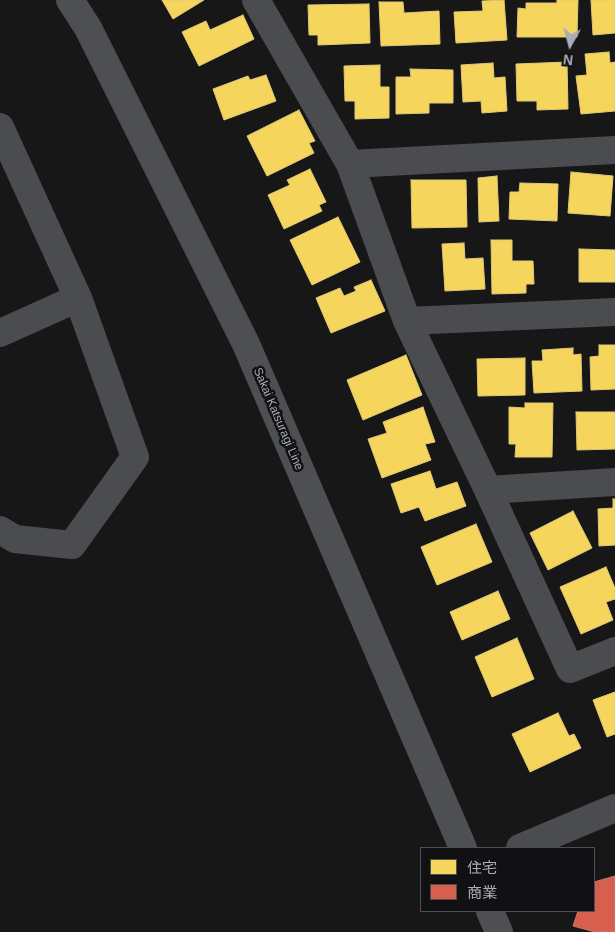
<!DOCTYPE html>
<html>
<head>
<meta charset="utf-8">
<style>
  body { margin:0 }
  #map { position:relative; width:615px; height:932px; overflow:hidden; background:#171717; font-family:Helvetica,"Noto Sans JP",sans-serif }
  canvas { display:block }
  .legend { position:absolute; left:420px; top:847px; width:175px; height:65px; box-sizing:border-box; background:#111113; border:1px solid #4d4f55; margin:0; padding:6px 9px; list-style:none; font-size:15px; color:#a8adb8 }
  .legend li { display:flex; align-items:center; gap:10px; height:25px }
  .legend b { width:25px; border:1px solid #4d4f55 }
  .north { position:absolute; left:545px; top:20px; width:50px; height:50px; -webkit-text-stroke:4px #111113; paint-order:stroke; rotate:187deg; font-size:14px; font-weight:700; line-height:20px; text-align:center; color:#a8adb8 }
  .north::after { content:''; display:block; margin:auto; width:18px; height:22px; background:#a8adb8; clip-path:polygon(50% 0,100% 100%,50% 72%,0 100%) }
</style>
</head>
<body>
<div id="map">
<canvas width="615" height="932"></canvas>
<ul class="legend">
<li><b style="height:14px;background:#f6d55c"></b>住宅</li>
<li><b style="height:14px;background:#d6604d"></b>商業</li>
</ul>
<div class="north">N</div>
</div>
<script>
const g = document.querySelector('canvas').getContext('2d');
g.lineJoin = 'round';
function paint(path, color) {
  g.fillStyle = color;
  g.fill(path, 'evenodd');
}
function shape(rows) {
  const path = new Path2D();
  for (const r of rows) {
    path.moveTo(r[0], r[1]);
    for (let i = 2; i < r.length; i += 2) path.lineTo(r[i], r[i + 1]);
  }
  return path;
}
function trace(path, color, width, dash) {
  g.strokeStyle = color;
  g.lineWidth = width;
  g.lineCap = dash ? 'butt' : 'round';
  g.setLineDash(dash || []);
  g.stroke(path);
}
function label(font, color, halo, rows, align = 'center') {
  g.font = font + ' Helvetica,sans-serif';
  g.lineWidth = 5;
  g.setLineDash([]);
  g.textBaseline = 'middle';
  g.strokeStyle = halo;
  g.fillStyle = color;
  for (const [text, x, y, turn = 0] of rows) {
    g.save();
    g.translate(x, y);
    g.rotate((+turn || 0) * Math.PI / 180);
    g.textAlign = isNaN(turn) ? turn : align;
    if (halo) g.strokeText(text, 0, 0);
    g.fillText(text, 0, 0);
    g.restore();
  }
}
const homes = shape([
  [162,0,204,0,173,19,162,0],
  [504,0,507,40,456,43,454,12,483,11,482,1,504,0],
  [557,0,578,0,577,37,517,37,518,8,526,9,526,3,557,3,557,0],
  [591,0,615,0,615,33,593,35,591,0],
  [379,2,403,2,404,13,439,11,440,44,381,46,379,2],
  [369,4,370,43,318,45,318,35,309,35,308,5,369,4],
  [243,15,254,39,199,66,182,32,206,21,210,30,243,15],
  [609,52,610,63,615,62,615,111,581,114,576,76,587,75,585,54,609,52],
  [567,62,568,109,537,110,537,101,517,101,516,64,567,62],
  [493,63,494,78,505,77,507,111,482,113,481,101,463,102,461,65,493,63],
  [380,65,380,87,389,87,389,118,355,119,355,101,345,101,344,66,380,65],
  [410,69,453,70,453,103,429,103,429,113,396,114,396,77,411,77,410,69],
  [266,75,276,101,224,120,213,89,248,76,250,80,266,75],
  [299,110,315,141,309,143,314,153,267,176,247,136,299,110],
  [310,169,326,202,319,205,322,211,284,229,268,195,290,185,287,180,310,169],
  [571,172,613,176,610,216,568,213,571,172],
  [497,176,499,221,479,222,478,178,497,176],
  [411,180,466,180,467,227,412,228,411,180],
  [520,183,558,184,557,221,509,219,510,192,519,192,520,183],
  [338,217,360,262,312,285,290,240,338,217],
  [491,240,512,240,512,261,533,261,534,284,526,284,526,293,492,294,491,240],
  [464,243,465,259,483,258,485,289,445,291,442,244,464,243],
  [579,249,615,250,615,282,579,282,579,249],
  [371,280,385,311,331,333,316,298,340,288,344,296,356,291,354,287,371,280],
  [599,345,615,345,615,389,591,390,590,357,599,356,599,345],
  [573,348,573,355,581,354,582,391,534,393,532,361,543,361,542,350,573,348],
  [406,355,422,395,363,420,347,380,406,355],
  [525,358,525,395,478,396,477,359,525,358],
  [525,403,553,403,552,457,515,457,516,444,509,444,509,407,525,408,525,403],
  [423,407,435,442,425,444,431,460,382,478,368,439,387,433,383,422,423,407],
  [576,412,615,412,615,449,577,450,576,412],
  [430,471,436,489,457,482,466,506,425,521,419,507,401,513,391,484,430,471],
  [613,499,615,499,615,545,599,546,598,509,613,508,613,499],
  [573,511,592,548,548,570,530,533,573,511],
  [476,524,492,562,437,585,421,547,476,524],
  [606,567,615,588,615,599,606,602,613,620,581,634,560,587,606,567],
  [498,591,510,619,462,640,450,612,498,591],
  [517,638,534,679,492,697,475,657,517,638],
  [615,692,615,734,607,737,593,700,615,692],
  [558,713,569,736,574,734,581,748,530,772,512,734,558,713]
]);
const shops = shape([
  [615,876,615,932,595,932,573,926,578,911,594,911,594,882,615,876]
]);
const minor = shape([
  [256,0,350,164,407,321,488,490,570,669,615,651],
  [0,127,78,298,135,457,72,545,15,539,0,530],
  [350,164,615,150],
  [407,321,615,312],
  [0,333,78,298],
  [488,490,615,482],
  [520,848,615,808]
]);
const primary = shape([
  [70,0,88,28,246,344,463,848],
  [490,911,499,932]
]);
const streetNames = [
  ["Sakai Katsuragi Line",278,419,67]
];
paint(homes, '#f6d55c');
trace(homes, '#dfc978', 1);
paint(shops, '#d6604d');
trace(shops, '#c8776d', 1);
trace(minor, '#4b4c50', 28);
trace(primary, '#4d4f52', 28);
label('12px', '#a8adb8', '#111113', streetNames);
</script>
</body>
</html>
